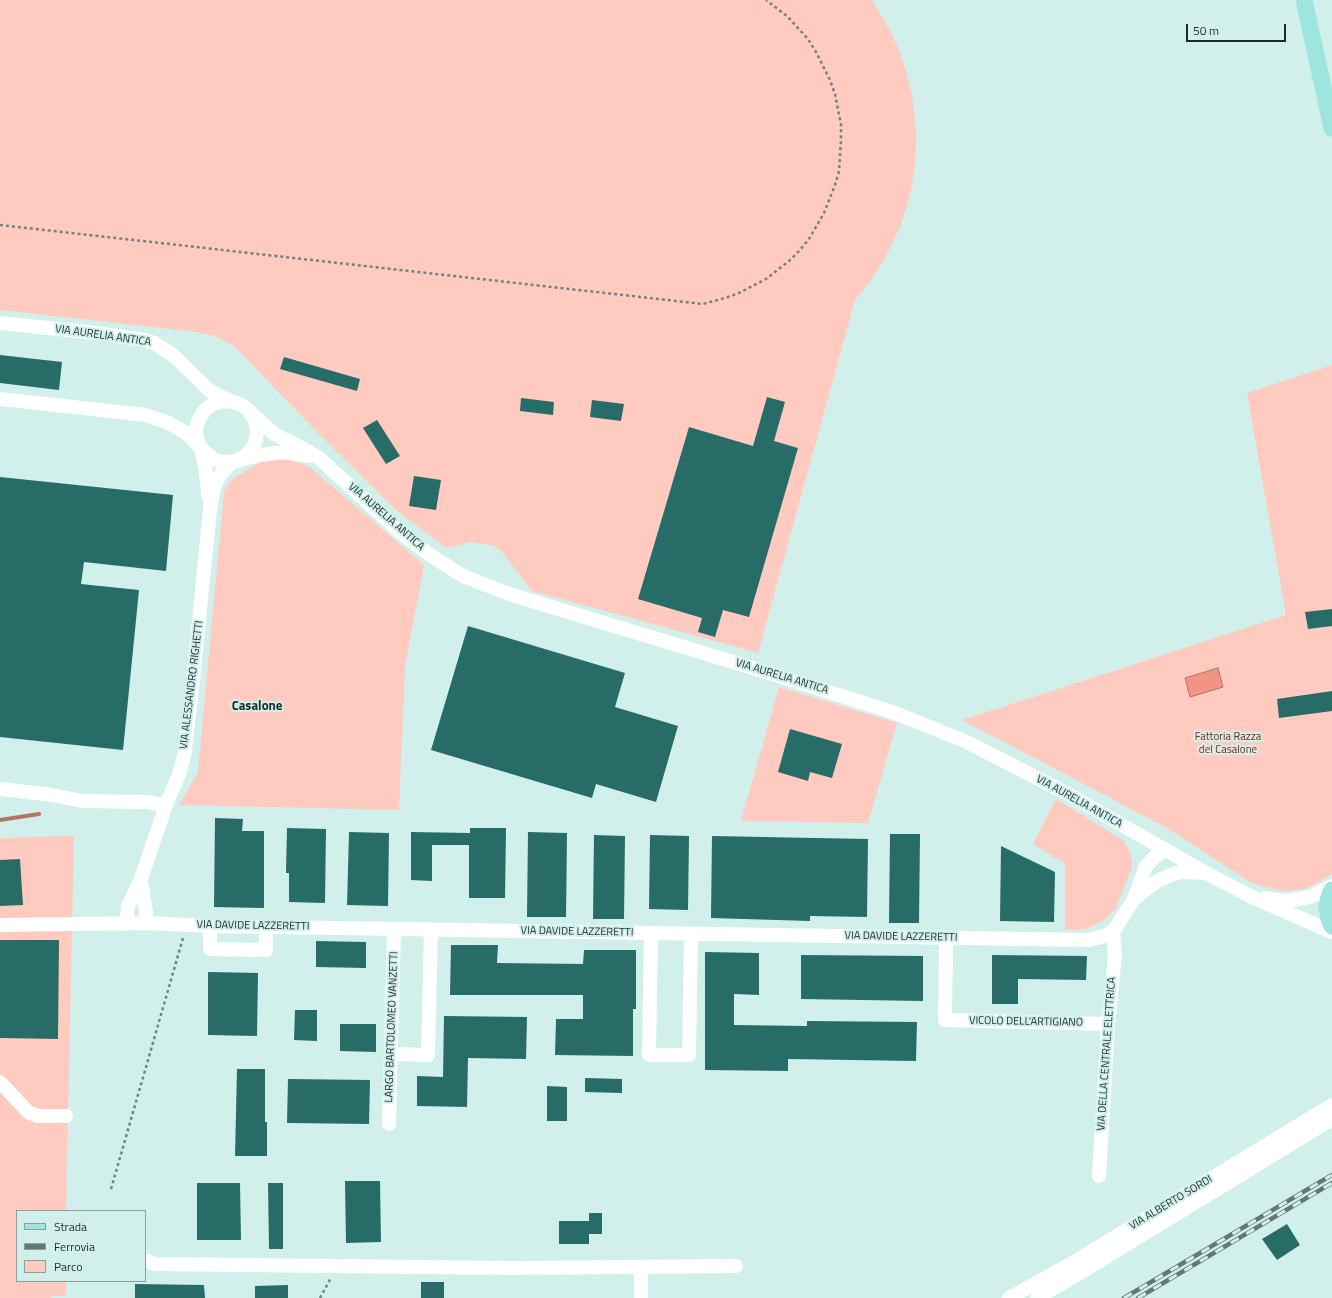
<!DOCTYPE html>
<html>
<head>
<meta charset="utf-8">
<style>
  body { margin:0 }
  #map { position:relative; width:1332px; height:1298px; overflow:hidden; background:#d1f0eb; font-family:"Titillium Web",sans-serif }
  canvas { display:block }
  .legend { position:absolute; left:16px; top:1210px; width:130px; height:72px; box-sizing:border-box; background:#d1f0eb; border:1px solid #89a19d; margin:0; padding:5px 7px; list-style:none; font-size:12px; color:#1e2a28 }
  .legend li { display:flex; align-items:center; gap:8px; height:20px }
  .legend b { width:20px; border:1px solid #89a19d }
  .scale { position:absolute; left:1186px; top:24px; width:100px; height:18px; box-sizing:border-box; border:2px solid #1e2a28; border-top:0; padding-left:5px; font-size:12px; line-height:14px; white-space:nowrap; color:#1e2a28; -webkit-text-stroke:3px #d1f0eb; paint-order:stroke }
</style>
</head>
<body>
<div id="map">
<canvas width="1332" height="1298"></canvas>
<ul class="legend">
<li><b style="height:5px;background:#9ee5de"></b>Strada</li>
<li><b style="height:5px;background:#647875"></b>Ferrovia</li>
<li><b style="height:11px;background:#ffcabf"></b>Parco</li>
</ul>
<div class="scale">50 m</div>
</div>
<script>
const g = document.querySelector('canvas').getContext('2d');
g.lineJoin = 'round';
function paint(path, color) {
  g.fillStyle = color;
  g.fill(path, 'evenodd');
}
function shape(rows) {
  const path = new Path2D();
  for (const r of rows) {
    path.moveTo(r[0], r[1]);
    for (let i = 2; i < r.length; i += 2) path.lineTo(r[i], r[i + 1]);
  }
  return path;
}
function trace(path, color, width, dash) {
  g.strokeStyle = color;
  g.lineWidth = width;
  g.lineCap = dash ? 'butt' : 'round';
  g.setLineDash(dash || []);
  g.stroke(path);
}
function label(font, color, halo, rows, align = 'center') {
  g.font = font + ' "Titillium Web",sans-serif';
  g.lineWidth = 4;
  g.setLineDash([]);
  g.textBaseline = 'middle';
  g.strokeStyle = halo;
  g.fillStyle = color;
  for (const [text, x, y, turn = 0] of rows) {
    g.save();
    g.translate(x, y);
    g.rotate((+turn || 0) * Math.PI / 180);
    g.textAlign = isNaN(turn) ? turn : align;
    if (halo) g.strokeText(text, 0, 0);
    g.fillText(text, 0, 0);
    g.restore();
  }
}
const green = shape([
  [0,0,872,0,891,32,900,53,907,74,912,96,915,118,916,141,915,164,912,185,907,206,900,227,891,246,881,265,869,283,855,300,758,653,532,591,502,552,496,546,471,542,446,548,396,510,319,434,234,346,214,336,197,332,0,310],
  [1332,365,1332,874,1314,885,1303,889,1282,891,1260,886,1250,882,1167,828,962,720,1286,615,1247,393],
  [286,459,303,464,311,468,424,565,405,666,399,810,179,805,198,772,224,491,231,480,262,461],
  [779,687,897,723,868,823,741,821],
  [1056,799,1123,840,1130,852,1132,860,1132,868,1115,910,1102,922,1085,929,1075,930,1065,929,1065,864,1033,844],
  [74,836,66,1211,17,1211,17,1281,66,1281,66,1296,52,1296,51,1298,0,1298,0,838]
]);
const water = shape([
  [1218,668,1223,687,1190,697,1185,678,1218,668]
]);
const stream = shape([
  [0,820,39,814]
]);
const building = shape([
  [0,355,62,362,59,390,0,383],
  [284,357,360,379,357,391,280,369],
  [767,397,785,402,774,441,798,448,749,617,723,610,715,637,698,632,702,618,638,599,689,427,753,446],
  [521,398,554,402,553,415,520,411],
  [592,400,624,404,621,421,590,417],
  [377,420,400,456,386,464,363,428],
  [414,476,441,480,436,510,409,506],
  [0,477,173,495,166,571,84,562,81,584,139,590,123,750,0,737],
  [1332,609,1332,626,1308,629,1305,612],
  [468,626,625,673,615,707,678,726,656,802,596,784,592,798,431,750],
  [1332,691,1332,711,1279,718,1277,699],
  [790,729,842,744,832,778,810,772,808,781,778,772],
  [215,818,243,819,242,831,264,831,264,908,214,907],
  [287,828,326,829,325,903,289,902,289,873,286,873],
  [470,828,506,828,505,898,469,898,469,845,432,845,432,881,411,880,411,832,470,833],
  [349,832,389,833,388,906,347,905],
  [528,832,567,833,566,917,527,917],
  [890,834,920,834,919,923,889,923],
  [594,835,625,836,624,919,593,919],
  [650,835,689,836,688,910,649,909],
  [712,836,868,839,867,917,810,916,810,921,711,918],
  [1001,846,1055,872,1054,922,1000,921],
  [20,859,23,905,0,906,0,860],
  [0,940,59,940,58,1039,0,1038],
  [316,941,366,942,366,968,316,967],
  [451,945,498,945,497,963,583,964,584,950,636,950,636,1009,633,1009,633,1056,555,1055,556,1019,583,1019,583,995,450,995],
  [705,952,759,953,759,995,734,994,734,1025,807,1026,807,1021,917,1022,916,1061,788,1059,788,1071,705,1070],
  [801,955,923,956,923,1001,801,999],
  [992,955,1087,956,1086,980,1018,979,1018,1004,992,1004],
  [208,972,258,973,257,1036,208,1035],
  [295,1010,317,1010,317,1041,294,1040],
  [444,1016,527,1017,526,1059,468,1058,467,1107,417,1106,417,1076,443,1077],
  [340,1024,376,1024,376,1052,340,1051],
  [237,1069,265,1069,265,1122,267,1122,267,1156,235,1156],
  [585,1078,622,1079,622,1093,585,1092],
  [288,1079,370,1080,369,1124,287,1123],
  [547,1086,567,1087,567,1121,547,1121],
  [345,1181,380,1181,381,1242,346,1243],
  [197,1183,240,1183,241,1240,197,1240],
  [268,1183,283,1183,283,1249,269,1249],
  [589,1213,602,1213,602,1234,589,1234,589,1244,559,1244,559,1221,589,1221],
  [1287,1224,1300,1245,1277,1260,1262,1239],
  [421,1282,444,1282,444,1298,421,1298],
  [135,1284,204,1285,205,1298,135,1298],
  [288,1285,288,1298,255,1298,255,1286]
]);
const path = shape([
  [0,225,703,304,725,298,739,293,766,279,789,261,800,250,809,239,824,213,835,185,839,171,841,140,841,125,835,94,830,80,816,52,808,39,787,16,766,0],
  [111,1189,183,938],
  [320,1298,331,1278]
]);
const minor = shape([
  [0,323,96,333,145,340,154,343,173,355,209,390,217,395,231,401],
  [0,399,145,415,167,422,186,433,201,448,205,466,209,499],
  [249,411,274,434,297,445,319,458,401,533,430,555,463,576,512,595,766,672,895,713,967,742,1066,793,1206,873,1252,897,1332,932],
  [236,461,245,456,252,449,256,440,257,430,255,420,249,411,242,405,233,402,223,401,213,404,205,410,199,419,196,429,197,439,201,448,212,458,218,461,227,462,236,461,260,455,285,452,309,456],
  [0,789,52,795,82,801,147,802,166,805],
  [141,880,146,912,146,923],
  [1265,898,1286,901,1310,897,1332,886],
  [1134,899,1157,881,1171,875,1180,872,1206,873],
  [126,924,128,906,141,879,166,805,180,772,185,751,193,680,210,509,214,487,220,475,233,461],
  [0,925,146,923,210,926,1089,940,1104,936,1113,932,1134,899,1146,866,1156,856,1166,850],
  [210,926,210,949,266,950,266,927],
  [651,933,649,1055,689,1055,691,934],
  [946,938,945,1020,1108,1024],
  [391,1054,428,1055,431,929],
  [0,1082,28,1112,38,1116,66,1116],
  [389,1124,394,929],
  [1099,1176,1108,1024,1115,955,1113,932],
  [145,1260,154,1264,512,1268,736,1266],
  [641,1267,641,1298],
  [1009,1298,1074,1262,1332,1105],
  [1037,1298,1080,1273,1332,1119]
]);
const major = shape([
  [1304,0,1332,128],
  [1332,890,1329,897,1327,908,1329,919,1332,926]
]);
const rail = shape([
  [1124,1298,1332,1175],
  [1138,1298,1332,1183]
]);
const streetNames = [
  ["VIA AURELIA ANTICA",103,336,8],
  ["VIA AURELIA ANTICA",386,517,41],
  ["VIA AURELIA ANTICA",782,677,17],
  ["VIA ALESSANDRO RIGHETTI",192,685,-83],
  ["VIA AURELIA ANTICA",1079,802,29],
  ["VIA DAVIDE LAZZERETTI",253,926,1],
  ["VIA DAVIDE LAZZERETTI",577,932,1],
  ["VIA DAVIDE LAZZERETTI",901,937,1],
  ["VICOLO DELL'ARTIGIANO",1026,1022,1],
  ["LARGO BARTOLOMEO VANZETTI",392,1027,-88],
  ["VIA DELLA CENTRALE ELETTRICA",1107,1054,-86],
  ["VIA ALBERTO SORDI",1171,1203,-31]
];
const parkNames = [
  ["Fattoria Razza",1228,737],
  ["del Casalone",1228,750]
];
const quarterNames = [
  ["Casalone",257,707]
];
paint(green, '#ffcabf');
paint(water, '#f19482');
trace(water, '#b27467', 1);
trace(stream, '#b27467', 4);
paint(building, '#276c66');
trace(path, '#708481', 2.5, [3, 3]);
trace(minor, '#fff', 14);
trace(major, '#9ee5de', 17);
trace(rail, '#647875', 4.5);
trace(rail, '#d1f0eb', 3, [9]);
label('11px', '#1e2a28', '#d1f0eb', streetNames);
label('11px', '#8b200d', '#d1f0eb', parkNames);
label('bold 13px', '#1e2a28', '#d1f0eb', quarterNames);
</script>
</body>
</html>
